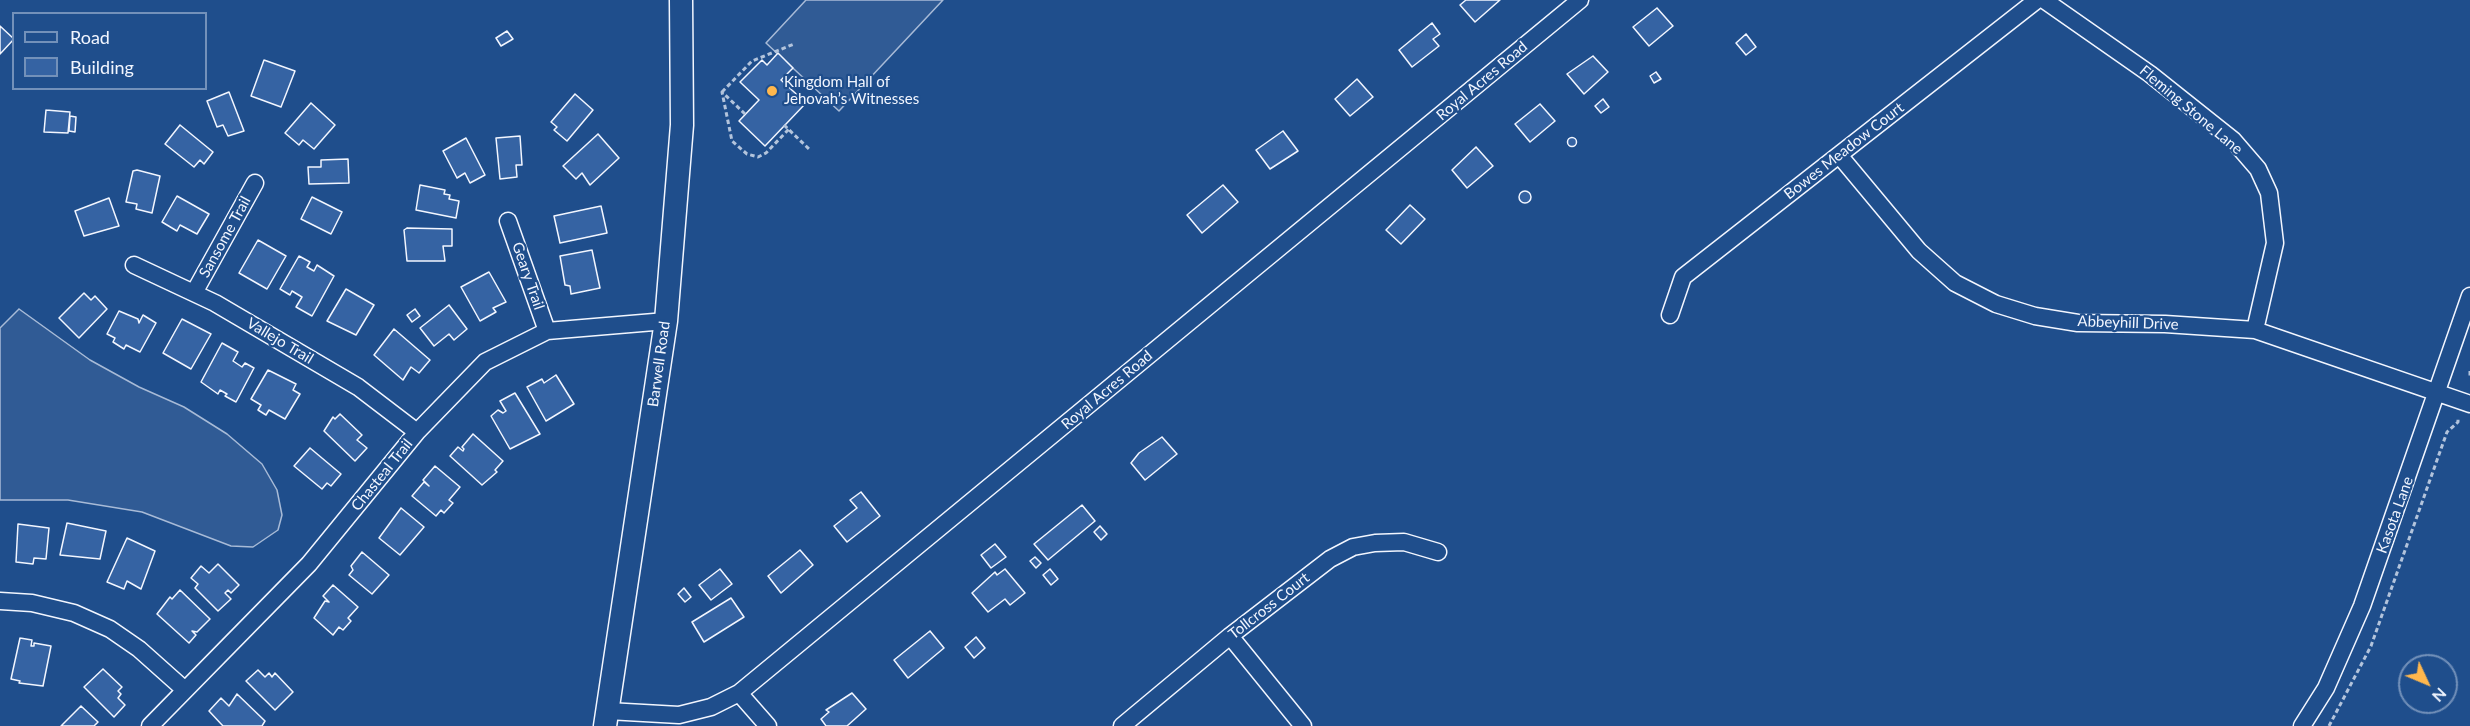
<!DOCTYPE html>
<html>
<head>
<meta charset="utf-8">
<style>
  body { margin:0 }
  #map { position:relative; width:2470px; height:726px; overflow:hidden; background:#1f4e8c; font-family:Lato,sans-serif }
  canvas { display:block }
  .legend { position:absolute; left:12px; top:12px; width:195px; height:78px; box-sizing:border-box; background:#1f4e8c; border:2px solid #7391ba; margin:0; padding:8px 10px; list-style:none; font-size:18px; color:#f2f6ff }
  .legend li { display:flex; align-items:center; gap:12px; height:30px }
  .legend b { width:30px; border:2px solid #7391ba }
  .north { position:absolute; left:2398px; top:654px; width:60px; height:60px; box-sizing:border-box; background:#1f4e8c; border:2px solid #7391ba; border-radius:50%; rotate:134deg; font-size:16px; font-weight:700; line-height:24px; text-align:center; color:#f2f6ff }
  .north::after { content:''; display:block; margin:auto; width:21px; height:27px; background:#ffb74d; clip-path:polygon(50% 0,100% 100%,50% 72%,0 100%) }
</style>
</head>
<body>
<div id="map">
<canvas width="2470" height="726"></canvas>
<ul class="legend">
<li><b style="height:8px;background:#1f4e8c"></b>Road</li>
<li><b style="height:16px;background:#3563a3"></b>Building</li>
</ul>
<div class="north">N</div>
</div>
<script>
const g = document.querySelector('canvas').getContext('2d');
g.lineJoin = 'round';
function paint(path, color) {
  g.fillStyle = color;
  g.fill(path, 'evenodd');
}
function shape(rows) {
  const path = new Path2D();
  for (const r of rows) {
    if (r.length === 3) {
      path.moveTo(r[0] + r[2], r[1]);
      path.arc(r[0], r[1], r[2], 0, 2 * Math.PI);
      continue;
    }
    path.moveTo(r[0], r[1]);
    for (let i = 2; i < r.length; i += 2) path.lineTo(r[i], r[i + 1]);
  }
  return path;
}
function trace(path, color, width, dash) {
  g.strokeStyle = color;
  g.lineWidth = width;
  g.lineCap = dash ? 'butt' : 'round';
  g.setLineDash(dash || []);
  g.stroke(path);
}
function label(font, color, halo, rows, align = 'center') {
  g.font = font + ' Lato,sans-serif';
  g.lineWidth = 4.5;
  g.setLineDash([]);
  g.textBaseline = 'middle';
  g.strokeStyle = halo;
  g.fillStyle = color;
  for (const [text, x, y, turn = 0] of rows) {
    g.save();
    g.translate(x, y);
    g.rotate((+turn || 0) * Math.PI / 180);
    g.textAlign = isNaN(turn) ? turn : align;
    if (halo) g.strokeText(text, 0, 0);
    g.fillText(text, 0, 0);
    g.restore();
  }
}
const built = shape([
  [806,0,943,0,839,111,766,43,806,0],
  [19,309,90,360,139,387,184,407,227,434,262,464,277,490,282,515,278,530,253,547,231,546,142,512,68,500,0,500,0,328,19,309]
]);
const building = shape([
  [1466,0,1500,0,1475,22,1460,5,1466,0],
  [1657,8,1673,26,1649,46,1633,27,1657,8],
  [1432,23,1440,34,1433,39,1439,46,1412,67,1399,50,1432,23],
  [0,26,14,39,0,54,0,26],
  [507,31,513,39,501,46,496,38,507,31],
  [1746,34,1756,47,1746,55,1736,43,1746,34],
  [778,53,793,68,781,80,806,103,765,146,739,121,759,100,740,82,762,60,767,65,778,53],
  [1593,56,1608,72,1584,94,1567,74,1593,56],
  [264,60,295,71,281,107,251,96,264,60],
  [1656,72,1661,79,1654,83,1650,76,1656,72],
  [1357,79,1373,97,1350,116,1335,99,1357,79],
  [229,92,244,131,228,136,223,125,217,127,207,101,229,92],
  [575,94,593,110,567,141,554,130,557,127,551,122,575,94],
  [1603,99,1609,107,1601,113,1595,106,1603,99],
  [311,103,335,125,314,149,303,140,299,145,285,133,311,103],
  [1540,104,1555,121,1530,142,1515,124,1540,104],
  [46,110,70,112,68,133,44,132,46,110],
  [70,116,76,117,75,132,69,131,70,116],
  [180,125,213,152,204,164,200,160,194,167,165,144,180,125],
  [1283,131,1298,151,1270,169,1256,150,1283,131],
  [598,134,619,158,590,185,582,173,576,179,563,166,598,134],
  [520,136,522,165,516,165,517,177,500,179,496,138,520,136],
  [1572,142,4.5],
  [466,138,485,175,470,183,465,173,457,178,443,151,466,138],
  [1476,147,1493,166,1467,188,1452,170,1476,147],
  [348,159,349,183,309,184,308,167,321,167,321,160,348,159],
  [137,170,160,176,152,213,136,209,137,204,126,202,133,171,137,170],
  [420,185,445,190,444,194,450,195,449,199,459,201,456,218,416,210,420,185],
  [1223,185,1238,202,1202,233,1187,215,1223,185],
  [1525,197,6],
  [177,196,209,214,197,234,180,225,177,231,162,222,177,196],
  [312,197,342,212,331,234,301,219,312,197],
  [109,198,119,226,84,236,75,211,109,198],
  [1410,205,1425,219,1401,244,1386,230,1410,205],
  [601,206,607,233,560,243,554,216,601,206],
  [407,228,452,229,452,246,443,246,445,261,407,261,404,230,407,228],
  [258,240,286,256,267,289,239,273,258,240],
  [592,250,600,288,571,294,570,286,565,285,560,256,592,250],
  [299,256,310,262,307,267,314,271,317,265,334,276,312,316,296,307,302,297,292,291,290,295,280,289,299,256],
  [489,272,506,302,493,308,496,312,480,321,461,287,489,272],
  [346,289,374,305,356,335,327,321,346,289],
  [84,293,91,300,95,296,107,309,79,338,59,318,84,293],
  [449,305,467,329,454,340,449,334,434,346,420,328,449,305],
  [415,309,420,316,412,322,407,315,415,309],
  [119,311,138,319,139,323,143,315,156,323,140,352,126,345,124,349,113,342,115,338,107,334,119,311],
  [182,319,211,334,191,369,163,353,182,319],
  [394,329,430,360,419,373,411,367,403,380,374,355,394,329],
  [222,343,238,352,233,361,242,367,245,363,254,368,236,402,225,396,227,394,220,390,218,394,201,382,222,343],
  [268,370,296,384,293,390,300,394,285,419,269,410,266,415,258,410,261,405,251,399,268,370],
  [556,375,574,404,546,421,527,387,542,379,544,383,556,375],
  [515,393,540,434,510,449,491,416,498,410,503,413,506,411,500,401,515,393],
  [340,414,362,435,357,440,367,448,355,461,324,431,333,417,335,419,340,414],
  [473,434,503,461,495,470,497,472,482,485,450,456,458,447,463,451,464,449,462,447,473,434],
  [1162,437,1177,454,1145,480,1131,463,1139,453,1162,437],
  [310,448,341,474,331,486,327,483,322,489,294,466,310,448],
  [435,466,460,487,449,500,453,503,444,513,441,510,436,516,412,496,424,482,429,486,423,480,435,466],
  [861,492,880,516,847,542,834,526,857,508,850,500,861,492],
  [1082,505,1095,521,1048,560,1034,544,1082,505],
  [401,508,424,527,400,555,379,538,401,508],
  [67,523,106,531,100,559,60,555,67,523],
  [18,524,49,528,46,559,34,558,33,564,16,562,18,524],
  [1100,526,1107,534,1101,540,1094,532,1100,526],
  [127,538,155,551,141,589,127,581,124,589,107,582,127,538],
  [995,544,1006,557,991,568,981,555,995,544],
  [800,550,813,565,781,593,768,576,800,550],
  [362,552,389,575,372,594,349,575,353,570,351,566,362,552],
  [1035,557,1041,563,1036,568,1030,561,1035,557],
  [218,564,239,585,231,593,228,590,225,593,231,599,218,611,195,588,198,584,191,578,201,566,209,573,218,564],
  [720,569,732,584,711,600,699,585,720,569],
  [1005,569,1025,593,1010,605,1005,599,988,612,972,593,995,572,997,575,1005,569],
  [1050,569,1058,579,1051,585,1043,575,1050,569],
  [333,585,358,607,348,618,351,621,343,630,339,627,333,635,314,618,325,601,329,602,323,596,333,585],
  [684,588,691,597,685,602,678,594,684,588],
  [180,590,210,619,197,632,192,631,196,635,189,643,157,614,170,597,172,599,180,590],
  [731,598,744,617,704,642,692,622,731,598],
  [930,631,944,648,908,678,894,660,930,631],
  [976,637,985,648,974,658,965,647,976,637],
  [20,638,32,640,31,646,34,646,34,643,51,646,43,686,19,683,20,681,11,679,20,638],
  [103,669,122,687,118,691,121,694,118,698,125,705,114,717,84,687,103,669],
  [258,670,265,677,269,673,272,677,275,673,293,692,275,710,246,681,258,670],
  [852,693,866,709,847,726,826,726,821,719,829,712,826,710,852,693],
  [237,694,265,721,262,726,223,726,209,711,221,698,229,706,237,694],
  [81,706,98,722,94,726,61,726,81,706]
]);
const path = shape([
  [722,92,752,61,794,44],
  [745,114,722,92,732,141,747,154,758,157,766,153,789,129],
  [784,125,809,149],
  [2470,371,2470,376],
  [2329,726,2371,646,2447,432,2458,422,2458,418]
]);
const street = shape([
  [2044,0,2150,74,2233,140,2258,169,2269,193,2275,243,2255,330],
  [1839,155,1919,251,1955,283,1996,304,2035,316,2078,323,2165,324,2255,330,2470,404],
  [508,221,547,331],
  [134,265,215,303,358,387,417,432],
  [195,291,255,183],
  [1670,315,1683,277,2037,0],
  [0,601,32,603,74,613,110,629,139,649,185,690],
  [1230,636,1303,726],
  [739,693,768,726],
  [608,711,679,715,711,707,739,693,1580,0],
  [150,726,309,564,417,432,485,362,547,331,666,321],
  [1122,726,1230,636,1330,559,1353,547,1375,543,1404,542,1438,552],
  [2302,726,2326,688,2362,606,2470,296]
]);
const secondary = shape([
  [605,726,666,321,682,125,681,0]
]);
const markers = [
  [772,91,6,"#ffb74d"]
];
const streetNames = [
  ["Royal Acres Road",1482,81,-40],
  ["Fleming Stone Lane",2191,110,40],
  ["Bowes Meadow Court",1844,151,-38],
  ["Sansome Trail",225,237,-61],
  ["Geary Trail",528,276,71],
  ["Abbeyhill Drive",2128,323,2],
  ["Vallejo Trail",280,341,31],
  ["Barwell Road",659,364,-82],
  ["Royal Acres Road",1107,390,-40],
  ["Chasteal Trail",382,475,-51],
  ["Kasota Lane",2395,515,-70],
  ["Tollcross Court",1269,606,-38]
];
const poiNames = [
  ["Kingdom Hall of",784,82],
  ["Jehovah’s Witnesses",784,99]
];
paint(built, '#305b95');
trace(built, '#a8bbd7', 1.5);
paint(building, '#3563a3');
trace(building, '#f2f6ff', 1.5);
trace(street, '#f2f6ff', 19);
trace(secondary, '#f2f6ff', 25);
trace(path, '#b3c4dc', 3, [4.5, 3]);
trace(street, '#1f4e8c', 16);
trace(secondary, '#1f4e8c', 22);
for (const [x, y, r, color] of markers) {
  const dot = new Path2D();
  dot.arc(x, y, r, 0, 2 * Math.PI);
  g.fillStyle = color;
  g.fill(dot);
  trace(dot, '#1f4e8c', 2);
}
label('15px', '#f2f6ff', '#1f4e8c', streetNames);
label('15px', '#f2f6ff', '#1f4e8c', poiNames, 'left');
</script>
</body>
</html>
